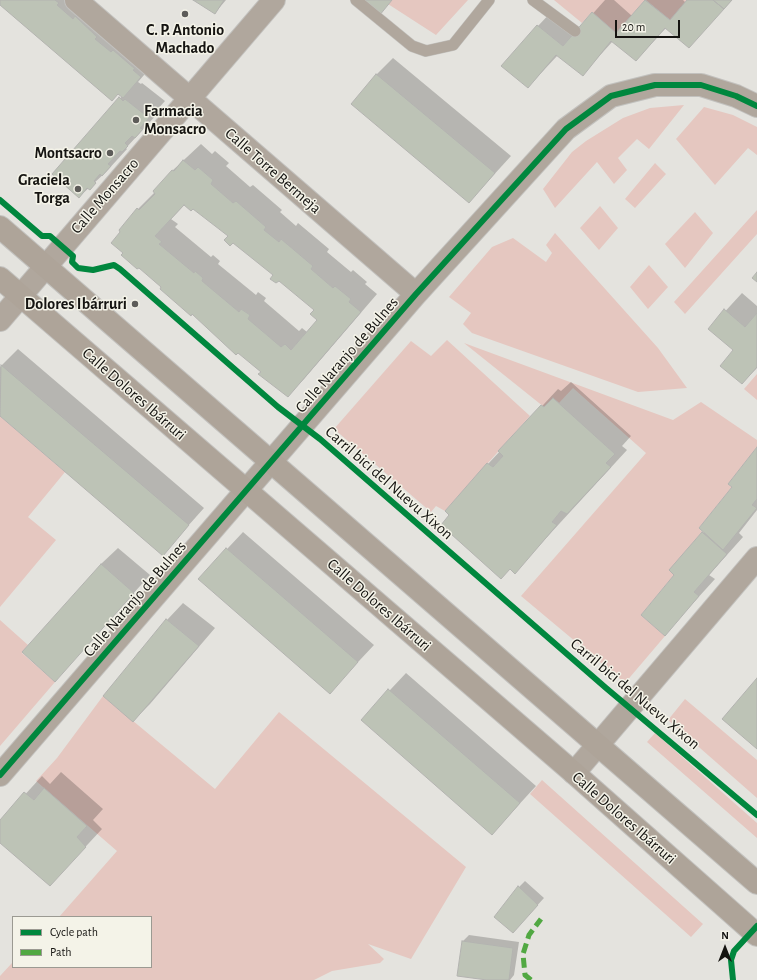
<!DOCTYPE html>
<html>
<head>
<meta charset="utf-8">
<style>
  body { margin:0 }
  #map { position:relative; width:757px; height:980px; overflow:hidden; background:#e4e3de; font-family:"Alegreya Sans",sans-serif }
  canvas { display:block }
  .legend { position:absolute; left:12px; top:916px; width:140px; height:52px; box-sizing:border-box; background:#f4f3e8; border:1px solid #9b9a92; margin:0; padding:5px 7px; list-style:none; font-size:12px; color:#151411 }
  .legend li { display:flex; align-items:center; gap:8px; height:20px }
  .legend b { width:20px; border:1px solid #9b9a92 }
  .north { position:absolute; left:705px; top:928px; width:40px; height:40px; -webkit-text-stroke:3px #f4f3e8; paint-order:stroke; rotate:0deg; font-size:11px; font-weight:700; line-height:16px; text-align:center; color:#151411 }
  .north::after { content:''; display:block; margin:auto; width:14px; height:18px; background:#151411; clip-path:polygon(50% 0,100% 100%,50% 72%,0 100%) }
  .scale { position:absolute; left:615px; top:20px; width:65px; height:18px; box-sizing:border-box; border:2px solid #151411; border-top:0; padding-left:5px; font-size:12px; line-height:14px; white-space:nowrap; color:#151411; -webkit-text-stroke:3px #f4f3e8; paint-order:stroke }
</style>
</head>
<body>
<div id="map">
<canvas width="757" height="980"></canvas>
<ul class="legend">
<li><b style="height:5px;background:#00873e"></b>Cycle path</li>
<li><b style="height:5px;background:#51a842"></b>Path</li>
</ul>
<div class="north">N</div>
<div class="scale">20 m</div>
</div>
<script>
const g = document.querySelector('canvas').getContext('2d');
g.lineJoin = 'round';
function paint(path, color) {
  g.fillStyle = color;
  g.fill(path, 'evenodd');
}
function shape(rows) {
  const path = new Path2D();
  for (const r of rows) {
    path.moveTo(r[0], r[1]);
    for (let i = 2; i < r.length; i += 2) path.lineTo(r[i], r[i + 1]);
  }
  return path;
}
function trace(path, color, width, dash) {
  g.strokeStyle = color;
  g.lineWidth = width;
  g.lineCap = dash ? 'butt' : 'round';
  g.setLineDash(dash || []);
  g.stroke(path);
}
function label(font, color, halo, rows, align = 'center') {
  g.font = font + ' "Alegreya Sans",sans-serif';
  g.lineWidth = 3;
  g.setLineDash([]);
  g.textBaseline = 'middle';
  g.strokeStyle = halo;
  g.fillStyle = color;
  for (const [text, x, y, turn = 0] of rows) {
    g.save();
    g.translate(x, y);
    g.rotate((+turn || 0) * Math.PI / 180);
    g.textAlign = isNaN(turn) ? turn : align;
    if (halo) g.strokeText(text, 0, 0);
    g.fillText(text, 0, 0);
    g.restore();
  }
}
const green = shape([
  [392,0,468,0,436,35,388,4],
  [554,0,645,0,616,33,592,12,582,23],
  [646,0,687,0,670,20],
  [684,105,649,149,637,139,618,158,627,170,614,184,597,162,555,208,543,189,572,152,586,141,623,118,650,108],
  [704,107,733,115,757,127,757,155,748,148,715,185,676,139],
  [655,163,666,174,635,208,625,199],
  [600,206,618,228,599,250,580,228],
  [757,210,757,234,685,314,674,302],
  [695,212,713,233,685,268,665,244],
  [555,233,658,348,687,388,638,392,472,333,463,324,471,313,449,297,492,247,513,238,546,262,552,253,546,245],
  [649,265,668,287,648,309,630,287],
  [447,340,530,416,445,511,436,506,431,512,334,429,411,341,431,356],
  [464,343,673,420,701,402,757,440,757,447,728,484,732,487,699,528,702,532,670,570,674,575,641,615,665,636,625,683,521,596,646,453,573,388,559,403,553,398,544,407],
  [757,374,757,400,744,389],
  [0,416,65,472,28,517,56,540,0,607],
  [0,620,28,645,22,653,55,682,0,746],
  [103,696,215,789,279,712,466,867,411,959,368,944,384,959,380,963,332,971,314,980,0,980,0,976,12,963,13,967,151,967,151,917,59,917,117,851,36,781,57,758],
  [685,699,757,760,757,798,668,720],
  [655,733,757,823,757,838,647,742],
  [542,780,703,924,691,937,530,794]
]);
const shadow = shape([
  [0,0,87,0,157,60,138,82,141,84,142,83,165,101,156,111,159,112,126,148,127,149,106,172,79,197,53,174,122,96,0,3],
  [195,0,226,0,215,13],
  [605,0,614,0,632,16,646,0,683,0,686,3,688,0,732,0,689,46,666,28,636,60,613,41,583,74,558,55,528,87,538,26,554,9,579,29],
  [393,58,511,156,469,202,376,75],
  [201,144,212,154,215,151,229,163,226,166,250,187,253,185,282,210,280,212,296,226,298,223,329,249,327,252,351,272,353,270,367,282,365,284,377,294,304,379,288,395,163,287,138,209,155,192,172,171],
  [185,204,194,208,229,236,315,310,318,320,307,332,302,328,299,331,264,301,266,298,258,292,256,295,218,264,220,261,213,255,211,257,175,227,178,224,171,219],
  [742,293,757,306,757,368,742,383,734,350,709,329],
  [18,349,204,508,163,554,0,415,0,367],
  [571,382,631,436,622,446,627,450,515,572,488,464,558,389,561,391],
  [757,449,757,510,739,533,743,537,709,575,715,579,665,634,676,575,671,570,704,532],
  [243,532,374,645,330,692,199,579],
  [118,548,150,575,55,680,101,564],
  [183,603,215,628,150,704,133,721,167,620],
  [406,673,536,786,492,834,362,720],
  [61,772,103,809,93,820,102,829,50,885,0,841,0,822,42,776,50,784],
  [525,881,544,898,513,932,519,887],
  [469,935,519,942,514,975,510,980,495,980,463,941]
]);
const building = shape([
  [0,0,55,0,59,3,57,5,73,19,75,16,97,37,95,39,111,52,113,50,135,69,133,70,141,77,123,98,118,94,112,101,0,5,0,0],
  [193,0,224,0,215,14,193,0],
  [361,0,392,0,379,16,361,0],
  [645,0,670,20,687,0,713,0,724,9,689,48,665,28,636,61,611,41,583,76,556,55,528,88,501,66,537,25,563,46,592,12,616,33,645,0],
  [713,0,732,0,724,9,713,0],
  [376,74,495,173,469,203,351,104,376,74],
  [119,97,123,101,125,99,149,118,140,128,143,129,135,138,132,136,125,143,128,146,122,152,120,151,108,164,111,166,102,176,100,174,94,181,96,183,90,190,87,188,79,198,52,174,119,97],
  [183,160,195,170,198,167,213,180,211,184,233,203,236,201,266,227,264,230,279,242,281,239,313,266,311,269,333,288,335,286,351,299,349,302,361,312,288,397,258,374,261,372,238,353,236,355,192,314,191,316,160,289,161,287,139,268,137,269,121,255,123,253,111,243,120,232,119,230,137,208,139,210,155,194,153,191,172,170,174,171,183,160],
  [184,205,191,211,193,209,228,236,224,240,230,246,233,243,273,275,270,279,276,283,279,281,314,310,310,314,317,320,291,350,285,344,281,347,248,319,250,315,241,309,239,312,202,281,203,278,195,271,194,273,159,244,162,242,155,236,184,205],
  [757,272,757,282,752,278,757,272],
  [724,309,745,327,757,313,757,367,742,384,720,366,733,350,708,329,724,309],
  [1,365,189,525,163,556,0,416,1,365],
  [553,398,615,454,606,463,611,467,567,514,561,511,552,522,557,525,515,574,510,569,501,579,441,525,449,515,445,511,487,463,493,467,503,456,498,451,541,405,544,407,553,398],
  [757,447,757,499,752,505,757,508,723,550,699,528,732,487,728,484,757,447],
  [702,532,727,554,694,592,699,596,665,636,641,615,674,575,669,570,702,532],
  [226,548,358,662,330,694,198,579,226,548],
  [101,564,134,593,55,682,22,652,101,564],
  [166,619,199,646,133,722,103,696,166,619],
  [757,678,757,749,722,719,757,678],
  [388,689,520,803,492,835,361,720,388,689],
  [44,788,87,826,77,837,86,847,50,886,0,843,0,820,24,792,34,800,44,788],
  [518,886,538,905,513,933,494,917,518,886],
  [462,941,513,948,509,980,487,980,457,976,462,941]
]);
const lane = shape([
  [356,0,412,46,426,51,453,45,489,0],
  [533,0,575,31]
]);
const street = shape([
  [76,0,416,294],
  [0,320,274,0],
  [574,773,757,558],
  [0,775,416,294,566,129,611,96,655,85,701,85,736,96,757,106]
]);
const secondary = shape([
  [0,227,757,883],
  [0,278,574,773,757,935]
]);
const quiet = shape([
  [531,980,525,975,523,954,529,935,541,919]
]);
const cycleway = shape([
  [0,200,42,236,50,236,73,256,72,262,78,268,93,270,114,265,120,269,278,407,320,439,606,688,757,815],
  [0,775,416,294,566,129,611,96,655,85,701,85,736,96,757,106],
  [733,980,731,960,734,951,757,926]
]);
const markers = [
  [185,14,4,"#5d5c59"],
  [136,120,4,"#5d5c59"],
  [110,153,4,"#5d5c59"],
  [78,189,4,"#5d5c59"],
  [135,304,4,"#5d5c59"]
];
const poiNames = [
  ["C. P. Antonio",185,30,"center"],
  ["Machado",185,48,"center"],
  ["Farmacia",144,111,"left"],
  ["Monsacro",144,129,"left"],
  ["Montsacro",102,153],
  ["Graciela",70,180],
  ["Torga",70,198],
  ["Dolores Ibárruri",127,304]
];
const streetNames = [
  ["Calle Torre Bermeja",273,171,41],
  ["Calle Monsacro",105,196,-49],
  ["Calle Naranjo de Bulnes",347,355,-49],
  ["Calle Dolores Ibárruri",134,394,41],
  ["Carril bici del Nuevu Xixon",389,483,41],
  ["Calle Naranjo de Bulnes",135,599,-49],
  ["Calle Dolores Ibárruri",379,605,41],
  ["Carril bici del Nuevu Xixon",635,694,40],
  ["Calle Dolores Ibárruri",624,818,41]
];
paint(green, '#e5c7c0');
paint(shadow, '#0003');
paint(building, '#bdc3b6');
trace(building, '#b3b3b0', 1);
trace(lane, '#c2c1be', 12);
trace(street, '#c2c1be', 24);
trace(secondary, '#c2c1be', 24);
trace(lane, '#b0a79d', 11);
trace(street, '#b0a79d', 22);
trace(secondary, '#aea499', 22);
trace(quiet, '#51a842', 5, [10, 5]);
trace(cycleway, '#00873e', 6);
for (const [x, y, r, color] of markers) {
  const dot = new Path2D();
  dot.arc(x, y, r, 0, 2 * Math.PI);
  g.fillStyle = color;
  g.fill(dot);
  trace(dot, '#f4f3e8', 1.5);
}
label('bold 16px', '#151411', '#f4f3e8', poiNames, 'right');
label('16px', '#151411', '#f4f3e8', streetNames);
</script>
</body>
</html>
